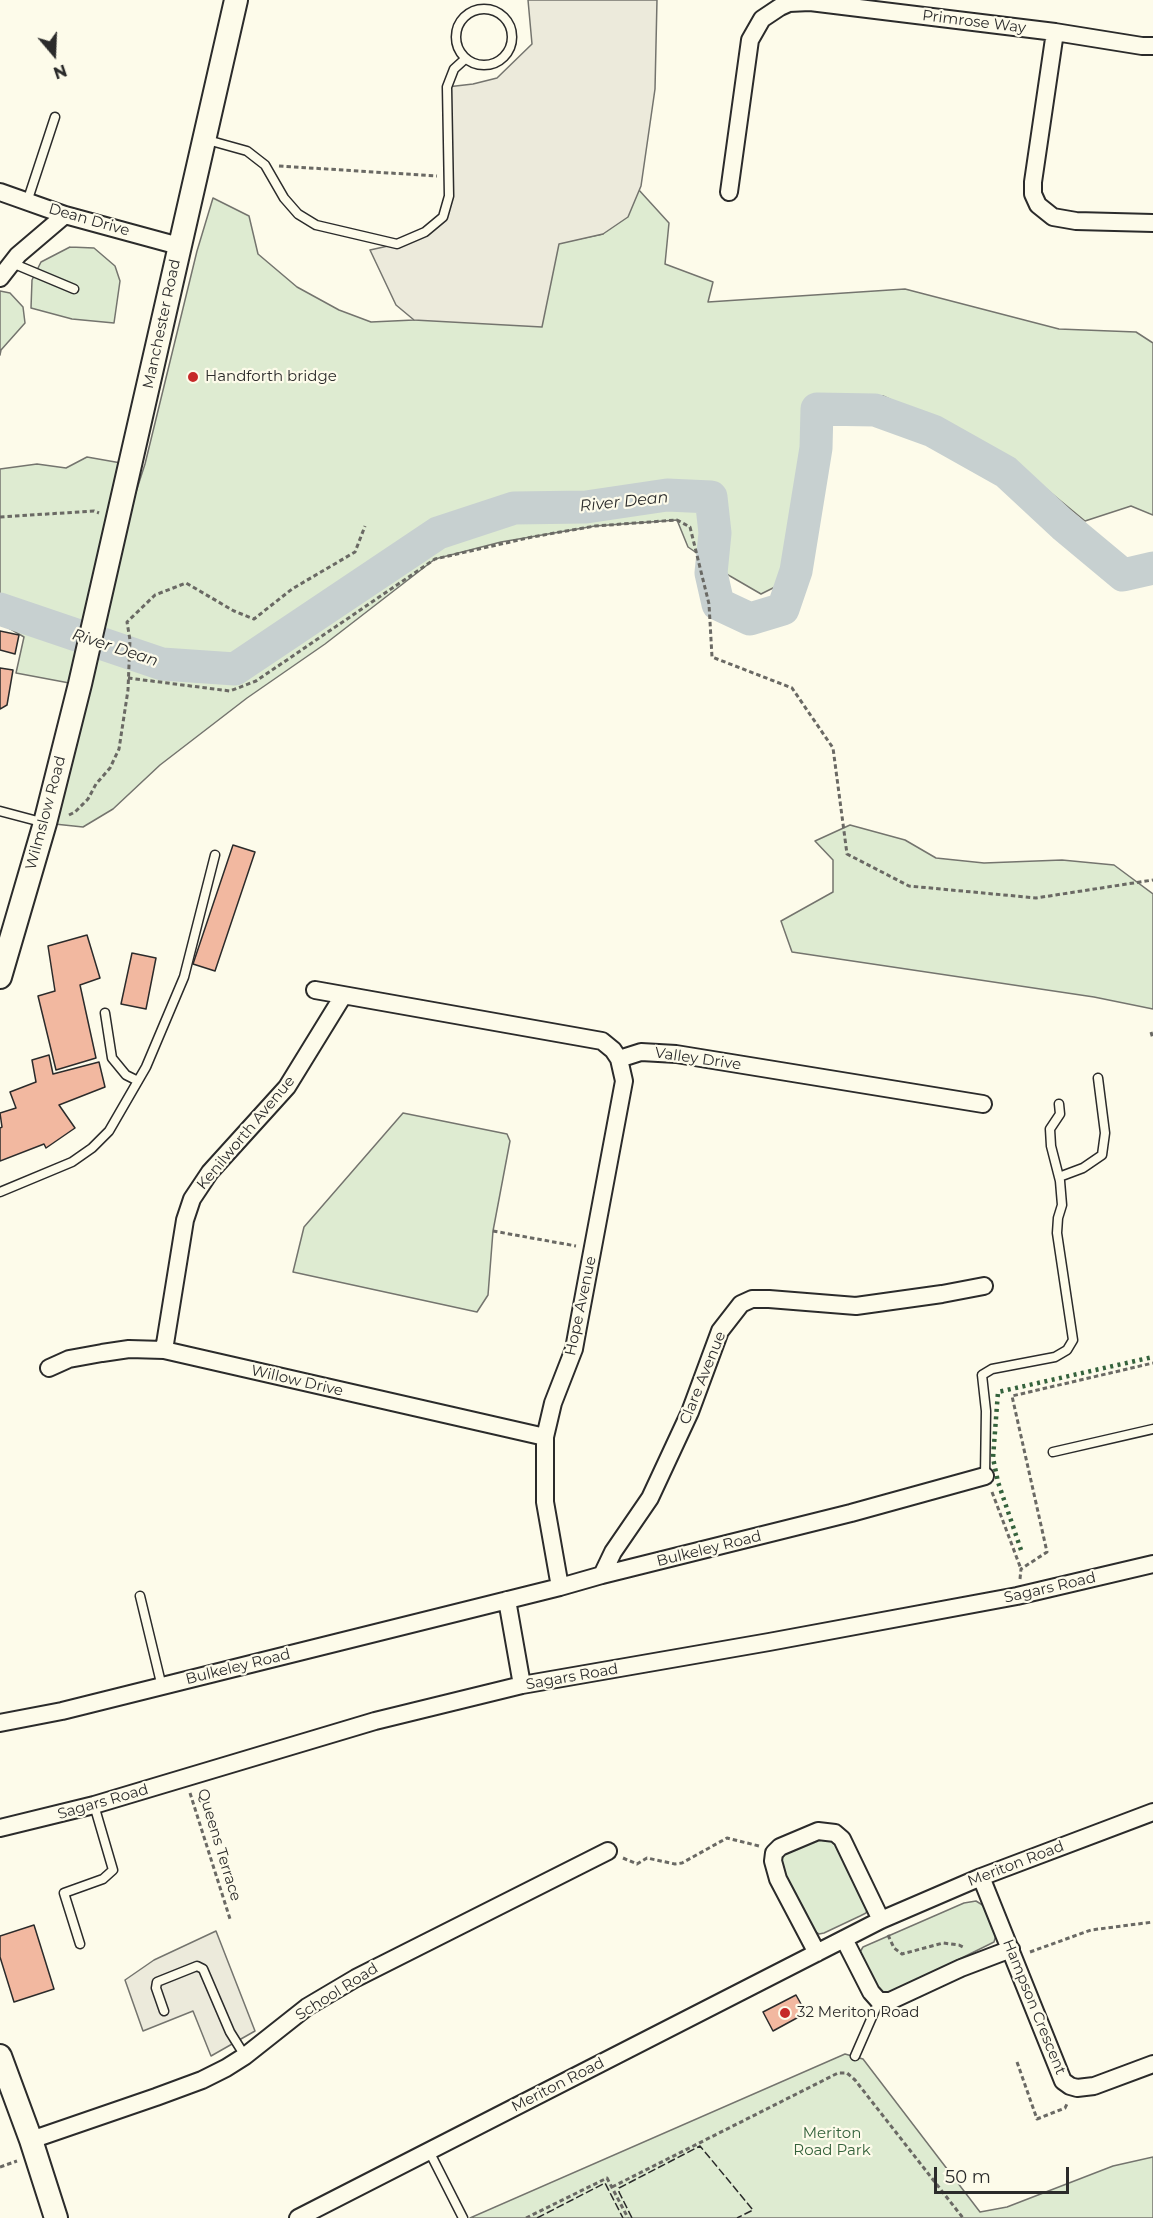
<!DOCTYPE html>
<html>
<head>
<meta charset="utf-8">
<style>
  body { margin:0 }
  #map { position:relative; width:1153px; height:2218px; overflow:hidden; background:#fdfbea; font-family:Montserrat,sans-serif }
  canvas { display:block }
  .north { position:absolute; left:24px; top:24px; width:60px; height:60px; -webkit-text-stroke:4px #fdfbea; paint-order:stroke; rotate:161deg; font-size:16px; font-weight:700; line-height:24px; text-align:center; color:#2b2b2b }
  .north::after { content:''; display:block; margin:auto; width:21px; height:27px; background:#2b2b2b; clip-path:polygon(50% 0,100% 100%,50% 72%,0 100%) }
  .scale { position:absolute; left:934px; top:2167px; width:135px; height:27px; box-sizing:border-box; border:3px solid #2b2b2b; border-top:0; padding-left:8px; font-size:18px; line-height:21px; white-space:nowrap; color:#2b2b2b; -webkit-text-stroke:4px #fdfbea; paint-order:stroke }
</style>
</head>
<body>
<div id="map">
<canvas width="1153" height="2218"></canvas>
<div class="north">N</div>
<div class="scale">50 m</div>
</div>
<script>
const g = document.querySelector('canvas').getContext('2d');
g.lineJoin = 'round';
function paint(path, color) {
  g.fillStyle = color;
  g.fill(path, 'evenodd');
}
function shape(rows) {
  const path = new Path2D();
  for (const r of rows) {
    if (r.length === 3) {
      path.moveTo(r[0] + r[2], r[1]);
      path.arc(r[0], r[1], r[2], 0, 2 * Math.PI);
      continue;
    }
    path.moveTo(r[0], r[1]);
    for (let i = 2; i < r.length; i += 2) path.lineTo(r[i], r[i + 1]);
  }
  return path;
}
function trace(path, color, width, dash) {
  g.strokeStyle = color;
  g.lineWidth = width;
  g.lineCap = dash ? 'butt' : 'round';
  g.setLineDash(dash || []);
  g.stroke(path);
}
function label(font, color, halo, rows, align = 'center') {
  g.font = font + ' Montserrat,sans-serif';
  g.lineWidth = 4.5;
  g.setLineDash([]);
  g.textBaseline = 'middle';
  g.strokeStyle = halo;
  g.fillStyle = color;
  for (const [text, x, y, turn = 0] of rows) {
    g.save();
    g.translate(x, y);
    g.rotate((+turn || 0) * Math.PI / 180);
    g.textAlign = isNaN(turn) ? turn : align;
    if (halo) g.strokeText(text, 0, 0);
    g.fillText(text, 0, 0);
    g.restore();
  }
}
const green = shape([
  [628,178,669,223,665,264,713,282,708,302,905,289,1059,329,1136,332,1153,343,1153,515,1131,506,1085,521,1005,455,883,396,804,403,793,578,761,594,730,576,688,547,677,520,595,526,501,542,435,559,325,644,247,698,160,765,113,809,83,827,45,823,80,685,16,673,24,637,0,623,0,469,37,464,66,468,87,457,121,463,125,526,145,464,197,251,213,198,249,216,258,254,297,287,339,310,371,322,414,320,559,243,603,234,628,178],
  [70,247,94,248,115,266,120,281,114,323,72,319,31,308,32,280,41,262,70,247],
  [0,291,10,293,23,307,25,323,1,350,0,355,0,291],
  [850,825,905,840,936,858,984,863,1062,860,1114,865,1153,894,1153,1009,1094,997,792,952,781,921,833,892,833,860,815,841,850,825],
  [403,1113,507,1134,510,1141,493,1231,488,1295,477,1312,293,1272,304,1227,403,1113],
  [821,1838,836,1842,868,1907,866,1913,860,1916,824,1933,819,1934,812,1930,781,1867,781,1860,785,1854,821,1838],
  [976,1901,984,1906,996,1935,994,1942,895,1991,884,1993,877,1990,860,1952,863,1947,964,1903,976,1901],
  [845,2054,863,2059,980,2212,1007,2207,1113,2166,1153,2157,1153,2218,470,2218,845,2054]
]);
const parking = shape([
  [528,0,657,0,655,89,641,186,628,217,603,234,559,244,542,327,414,320,396,305,370,250,397,244,443,217,449,196,447,87,473,84,497,78,532,44,528,0],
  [216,1931,255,2031,211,2056,193,2011,143,2031,125,1980,154,1960,216,1931]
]);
const river = shape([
  [0,609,162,664,235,669,438,533,514,508,586,507,667,495,711,497,715,533,711,573,718,604,750,619,783,609,796,571,816,448,817,409,875,410,933,431,1006,472,1063,525,1123,575,1153,568]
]);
const building = shape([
  [0,631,19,635,15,654,0,650,0,631],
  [0,668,13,670,7,705,0,709,0,668],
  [233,845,255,852,215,971,193,964,233,845],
  [87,935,100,978,80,985,96,1058,56,1070,38,996,55,991,48,946,87,935],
  [132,953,156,958,146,1009,121,1004,132,953],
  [49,1055,53,1074,99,1062,105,1087,59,1105,75,1128,46,1148,44,1144,0,1161,0,1128,2,1127,0,1113,16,1108,10,1092,36,1082,32,1060,49,1055],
  [34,1925,54,1989,14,2002,0,1957,0,1936,34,1925],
  [796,1995,806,2013,773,2031,763,2012,796,1995]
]);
const path = shape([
  [279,166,437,176],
  [0,517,94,511,99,513],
  [128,678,230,691,256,681,435,559,532,537,595,526,677,520,690,527,709,604,712,657,792,688,833,748,847,854,909,886,1036,898,1153,880],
  [69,815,75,812,88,799,96,784,110,768,119,749,128,690,130,640,127,622,155,595,186,583,234,611,254,619,292,589,355,552,365,526],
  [1151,1032,1153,1039],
  [493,1231,576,1246],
  [992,1492,1021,1569],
  [1020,1579,1021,1569,1047,1552,1012,1396,1153,1363],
  [190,1793,230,1919],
  [623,1858,637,1864,647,1858,675,1864,682,1863,727,1838,759,1846],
  [888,1935,894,1948,902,1954,943,1943,959,1945,965,1948],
  [1030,1952,1091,1930,1153,1922],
  [1017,2062,1037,2119,1065,2108,1068,2102],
  [0,2167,17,2161],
  [612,2187,838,2073,847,2073,855,2080,963,2218],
  [526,2218,607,2178,628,2218]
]);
const lane = shape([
  [484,37,28],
  [204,139,247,151,265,165,284,198,298,214,316,225,397,244,425,232,443,217,449,196,447,87,454,69,465,59],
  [27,202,55,117],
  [12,263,74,289],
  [0,811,45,823],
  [105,1013,112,1058,126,1075,138,1081],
  [1059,1177,1083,1168,1102,1155,1105,1133,1098,1078],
  [0,1192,72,1162,92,1148,109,1131,146,1067,184,977,215,855],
  [1053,1452,1153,1429],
  [985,1476,986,1411,982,1375,992,1369,1055,1357,1067,1350,1073,1340,1057,1233,1058,1218,1062,1205,1060,1181,1051,1146,1050,1129,1060,1114,1059,1104],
  [140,1596,162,1687],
  [80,1944,64,1893,103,1879,113,1870,94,1805],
  [164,2011,156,1988,157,1982,197,1966,203,1969,230,2032,245,2056],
  [855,2056,879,2001],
  [429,2151,463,2218]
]);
const street = shape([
  [1055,32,1033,182,1033,194,1038,205,1053,217,1076,221,1153,223],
  [0,192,65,215,179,246],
  [729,192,750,40,762,19,780,7,789,3,810,2,1055,32,1142,46,1153,46],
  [0,278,18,255,65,215],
  [315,990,602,1041,613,1050,619,1059,624,1081,578,1327,574,1349,553,1403,545,1437,545,1502,560,1587],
  [619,1059,641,1052,676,1054,983,1104],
  [164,1350,185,1220,192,1199,210,1172,287,1087,343,996],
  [49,1368,69,1359,102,1353,129,1349,164,1350,545,1437],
  [602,1575,613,1552,650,1498,690,1412,720,1331,741,1304,752,1299,769,1299,856,1306,942,1294,984,1286],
  [507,1600,522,1685],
  [0,1723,62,1711,560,1587,602,1575,851,1513,985,1476],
  [0,1828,94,1805,375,1721,522,1685,769,1642,1017,1596,1153,1564],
  [981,1877,1063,2081,1070,2086,1077,2088,1094,2086,1153,2064],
  [844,1939,871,1992,879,2001,890,2001,961,1968,1011,1949],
  [817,1953,778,1879,773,1861,774,1853,780,1847,818,1831,835,1833,842,1839,881,1920],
  [31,2140,156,2097,202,2080,226,2068,245,2056,307,2007,356,1978,608,1851],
  [298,2218,881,1920,981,1877,1153,1812]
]);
const secondary = shape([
  [0,977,45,823,80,684,236,0],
  [0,2056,31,2140,56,2218]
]);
const hedge = shape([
  [1021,1550,998,1482,993,1458,998,1392,1153,1357]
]);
const fence = shape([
  [537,2218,605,2183,623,2218],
  [632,2218,619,2192,619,2188,700,2146,753,2210,737,2218]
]);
const markers = [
  [193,377,6,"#c62828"],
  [785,2013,6,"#c62828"]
];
const streetNames = [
  ["Primrose Way",974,22,7],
  ["Dean Drive",89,220,16],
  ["Manchester Road",162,324,-78],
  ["Wilmslow Road",46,813,-75],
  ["Valley Drive",698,1059,8],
  ["Kenilworth Avenue",246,1133,-50],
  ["Hope Avenue",581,1306,-78],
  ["Clare Avenue",703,1378,-68],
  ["Willow Drive",297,1381,13],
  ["Bulkeley Road",709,1549,-14],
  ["Sagars Road",1050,1588,-13],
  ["Bulkeley Road",238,1667,-14],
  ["Sagars Road",572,1677,-10],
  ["Sagars Road",103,1802,-16],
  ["Queens Terrace",219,1845,73],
  ["Meriton Road",1016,1864,-21],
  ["School Road",337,1992,-32],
  ["Hampson Crescent",1034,2007,68],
  ["Meriton Road",558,2085,-27]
];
const poiNames = [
  ["Handforth bridge",205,377],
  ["32 Meriton Road",797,2013]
];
const parkNames = [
  ["Meriton",832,2134],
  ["Road Park",832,2151]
];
const waterNames = [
  ["River Dean",624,502,-6],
  ["River Dean",115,648,18]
];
paint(green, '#deebd1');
trace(green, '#74746e', 1.5);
paint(parking, '#eceadb');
trace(parking, '#74746e', 1.5);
trace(river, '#c7d0d0', 33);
paint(building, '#f2b8a0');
trace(building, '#2b2b2b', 1.5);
trace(lane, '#2b2b2b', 11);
trace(street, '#2b2b2b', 20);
trace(secondary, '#2b2b2b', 26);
trace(path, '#6a6964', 3, [4.5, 3]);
trace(lane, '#fdfbea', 8);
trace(street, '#fdfbea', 16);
trace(secondary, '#fdfbea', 22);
trace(hedge, '#34623c', 4.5, [3, 4.5]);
trace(fence, '#2b2b2b', 1.5, [8, 3]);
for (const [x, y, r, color] of markers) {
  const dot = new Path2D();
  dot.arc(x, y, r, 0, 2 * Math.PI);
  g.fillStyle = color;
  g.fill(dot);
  trace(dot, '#fdfbea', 2);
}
label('15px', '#2b2b2b', '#fdfbea', streetNames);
label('15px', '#2b2b2b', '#fdfbea', poiNames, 'left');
label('15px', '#34623c', '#fdfbea', parkNames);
label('italic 16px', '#2b2b2b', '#fdfbea', waterNames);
</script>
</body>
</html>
